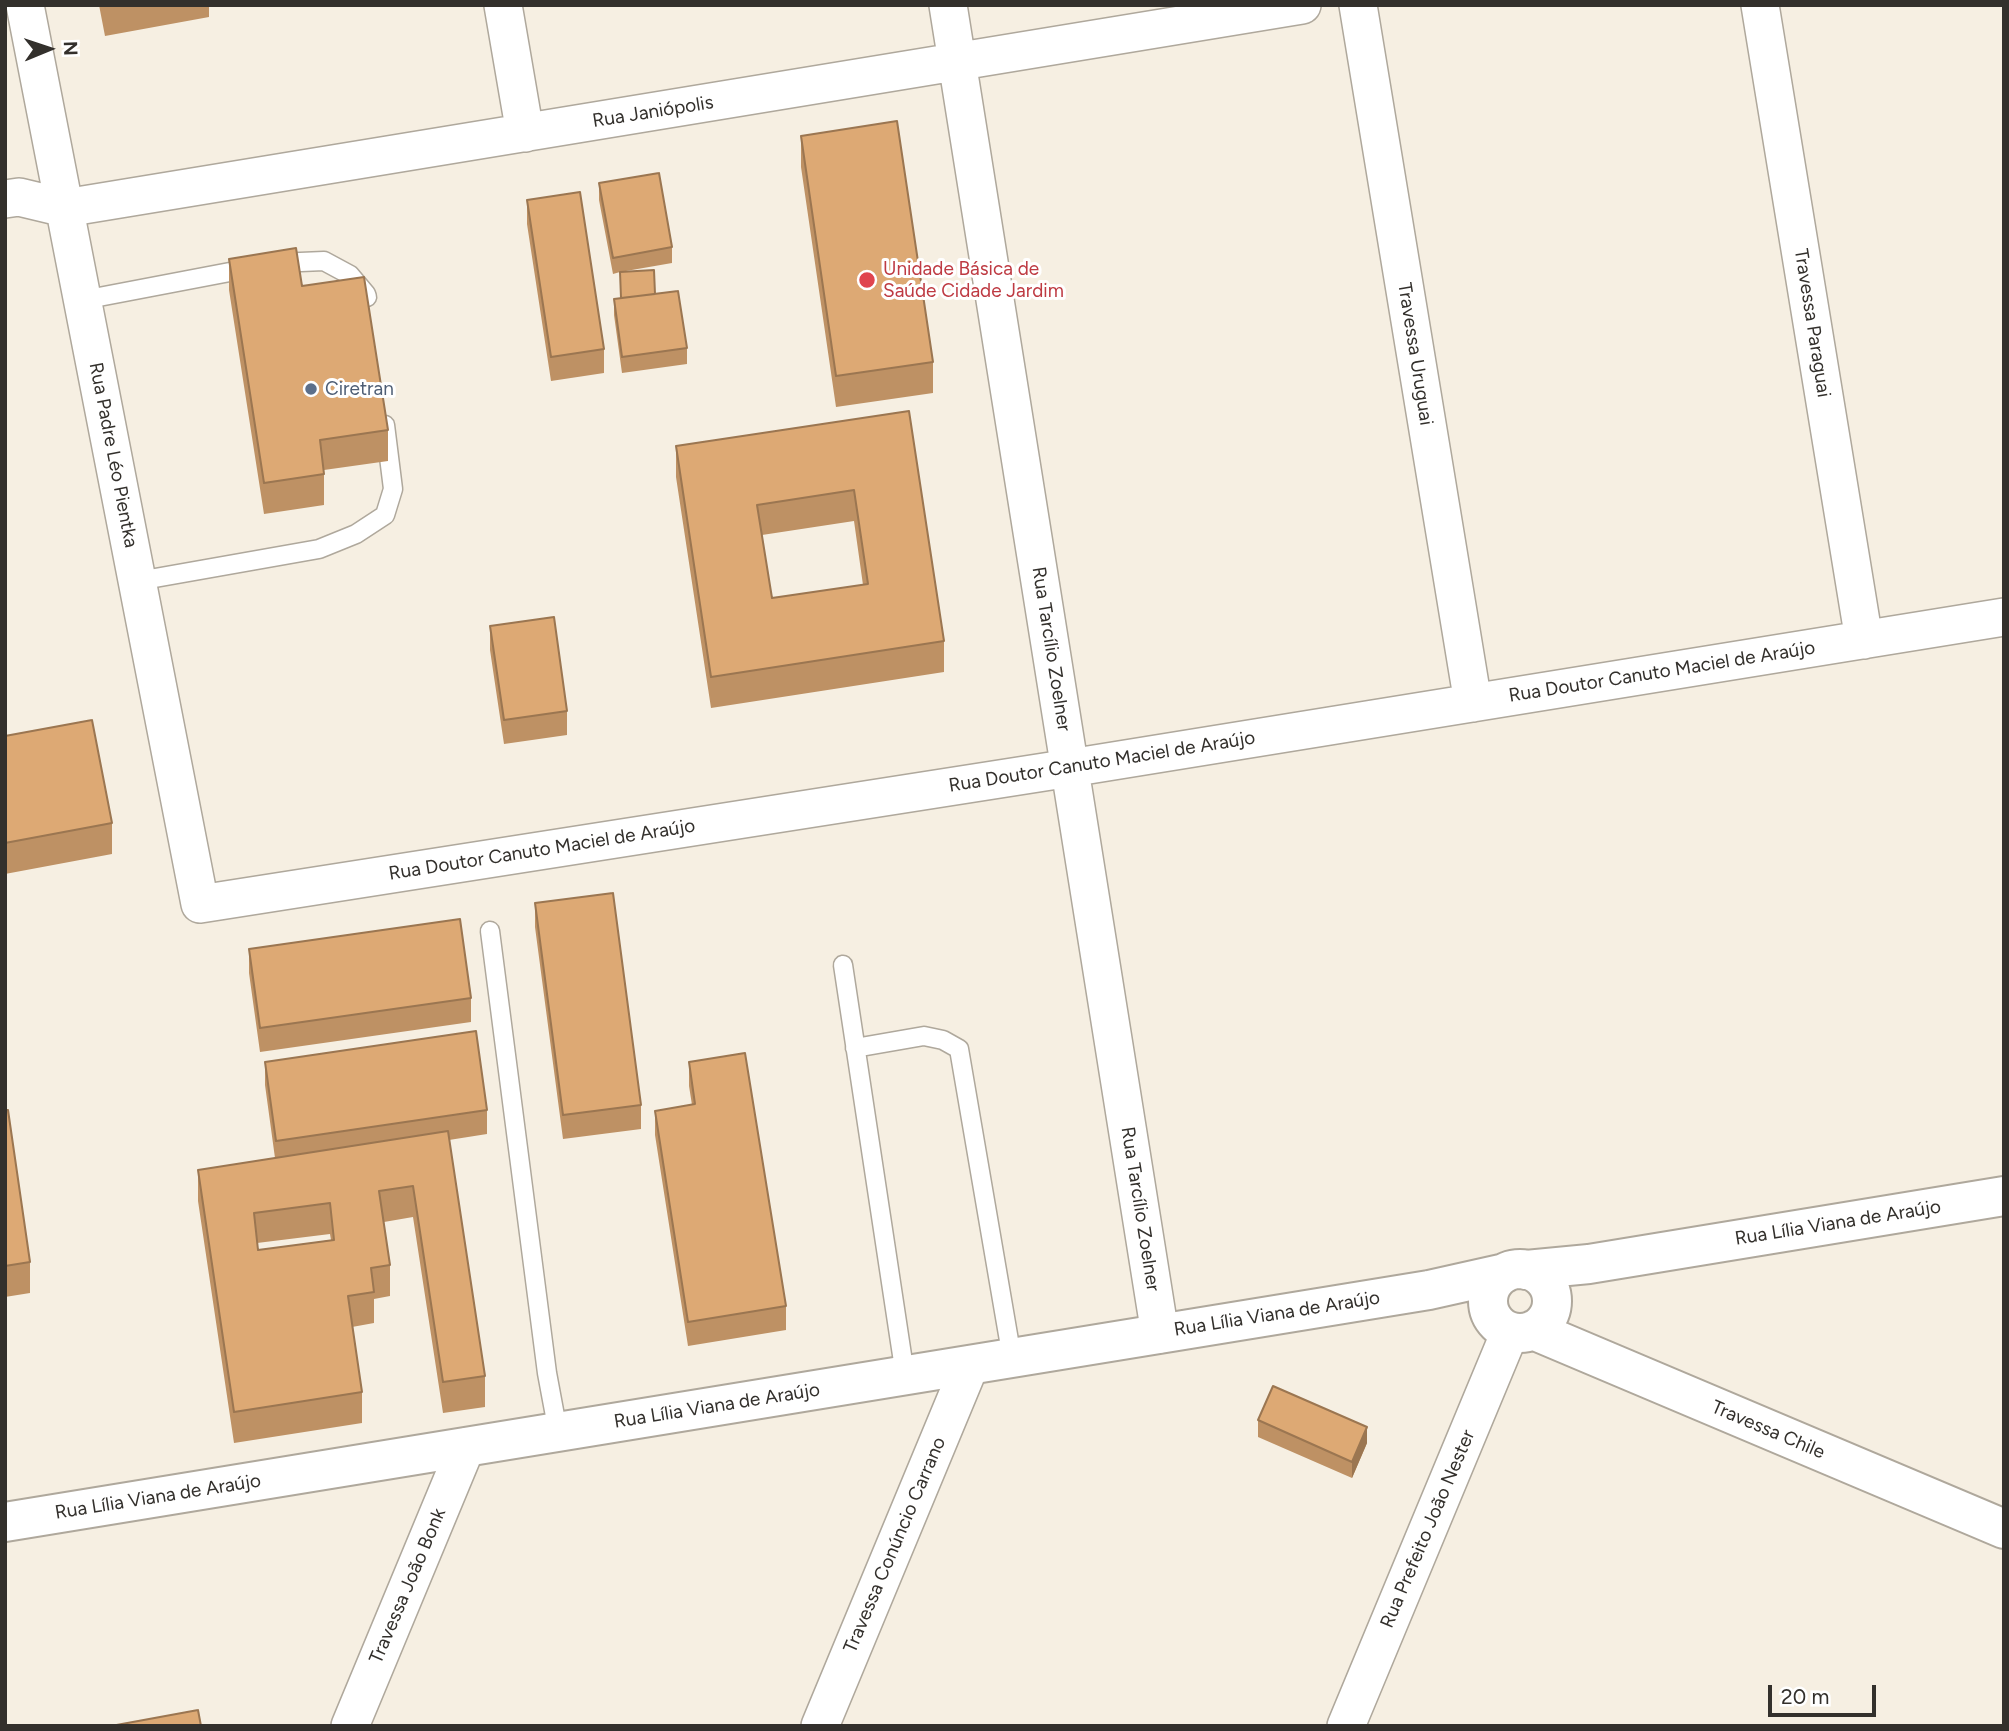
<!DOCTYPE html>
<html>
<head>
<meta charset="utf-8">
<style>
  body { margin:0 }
  #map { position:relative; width:2009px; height:1731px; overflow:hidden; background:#f6efe2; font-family:Figtree,sans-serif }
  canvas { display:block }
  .frame { position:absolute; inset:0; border:7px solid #33302c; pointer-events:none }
  .north { position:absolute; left:14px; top:14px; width:70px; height:70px; -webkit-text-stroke:5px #fff; paint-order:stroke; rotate:88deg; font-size:19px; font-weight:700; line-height:28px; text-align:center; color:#33302c }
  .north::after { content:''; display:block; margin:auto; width:24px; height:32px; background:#33302c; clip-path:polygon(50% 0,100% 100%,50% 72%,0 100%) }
  .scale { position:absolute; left:1768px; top:1685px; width:108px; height:32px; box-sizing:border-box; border:4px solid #33302c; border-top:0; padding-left:9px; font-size:21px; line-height:24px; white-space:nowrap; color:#33302c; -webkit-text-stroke:5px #fff; paint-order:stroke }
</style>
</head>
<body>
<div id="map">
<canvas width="2009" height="1731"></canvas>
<div class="frame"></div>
<div class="north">N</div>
<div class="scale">20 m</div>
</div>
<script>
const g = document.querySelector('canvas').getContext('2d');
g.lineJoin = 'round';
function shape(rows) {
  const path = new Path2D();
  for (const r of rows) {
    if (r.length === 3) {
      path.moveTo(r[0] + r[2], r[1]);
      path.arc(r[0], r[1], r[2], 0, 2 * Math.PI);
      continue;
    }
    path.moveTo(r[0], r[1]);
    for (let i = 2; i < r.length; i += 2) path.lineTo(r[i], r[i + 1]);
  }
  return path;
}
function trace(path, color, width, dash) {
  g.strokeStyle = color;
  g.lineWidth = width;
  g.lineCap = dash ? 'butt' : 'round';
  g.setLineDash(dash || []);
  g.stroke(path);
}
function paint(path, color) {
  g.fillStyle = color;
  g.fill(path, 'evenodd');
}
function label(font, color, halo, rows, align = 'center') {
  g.font = font + ' Figtree,sans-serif';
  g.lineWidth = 6;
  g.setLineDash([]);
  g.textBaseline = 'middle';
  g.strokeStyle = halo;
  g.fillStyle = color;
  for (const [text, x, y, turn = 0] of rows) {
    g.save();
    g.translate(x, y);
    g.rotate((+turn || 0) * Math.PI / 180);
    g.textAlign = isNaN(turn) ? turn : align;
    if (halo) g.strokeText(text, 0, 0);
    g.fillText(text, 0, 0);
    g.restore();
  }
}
const service = shape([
  [83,300,277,263,324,261,350,275,366,294,367,297],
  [138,581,319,549,356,534,385,515,393,489,385,425],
  [490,931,547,1373,558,1432],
  [843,965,905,1375],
  [855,1048,924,1036,943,1040,959,1049,1012,1358]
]);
const minor = shape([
  [25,5,200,904,1070,768,2004,617],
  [503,5,525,133],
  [948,5,1160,1334],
  [1358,5,1473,703],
  [1760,5,1864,640],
  [5,199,19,197,65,208,1302,5],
  [350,1726,466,1447],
  [820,1726,970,1365],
  [1346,1726,1510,1332]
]);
const tertiary = shape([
  [1520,1301,32],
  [1526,1270,1589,1264,2004,1196],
  [1533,1330,2004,1529],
  [5,1522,1429,1290,1505,1273]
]);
const wall = shape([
  [99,5,209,5,209,17,105,36],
  [801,136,933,362,933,393,836,407,801,167],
  [599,183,672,247,672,263,626,271,655,294,687,348,687,364,622,373,614,315,614,299,621,298,620,272,613,274,599,200],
  [527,200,604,349,604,373,551,381,527,224],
  [229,259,302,286,388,430,388,461,324,470,324,505,264,514,229,290],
  [909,411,944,641,944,672,711,708,676,477,676,446],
  [854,521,863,585,772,598,762,535],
  [490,626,567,711,567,735,504,744,490,650],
  [5,736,112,823,112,854,5,874],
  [535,903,641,1105,641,1129,563,1139,535,927],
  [249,949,471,998,471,1022,260,1052,249,973],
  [265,1062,487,1110,487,1134,449,1140,485,1376,485,1407,443,1413,413,1217,384,1222,390,1265,390,1296,374,1299,374,1323,352,1327,362,1392,362,1423,234,1443,198,1201,198,1170,275,1158,265,1085],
  [330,1234,331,1240,258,1250,257,1243],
  [689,1062,786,1306,786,1330,688,1346,655,1135,655,1111,692,1105,689,1086],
  [5,1110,30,1262,30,1293,5,1297],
  [1258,1420,1367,1443,1352,1478,1258,1437]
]);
const shadedWall = shape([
  [1367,1427,1367,1443,1352,1478,1352,1462]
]);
const building = shape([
  [897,121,933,362,836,376,801,136,897,121],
  [659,173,672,247,613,258,599,183,659,173],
  [580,192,604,349,551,357,527,200,580,192],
  [296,248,302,286,364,277,388,430,320,440,324,474,264,483,229,259,296,248],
  [654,270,655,294,621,298,620,272,654,270],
  [678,291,687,348,622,357,614,299,678,291],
  [909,411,944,641,711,677,676,446,909,411],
  [854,490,868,584,772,598,757,505,854,490],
  [554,617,567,711,504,720,490,626,554,617],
  [92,720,112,823,5,843,5,736,92,720],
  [613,893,641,1105,563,1115,535,903,613,893],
  [460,919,471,998,260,1028,249,949,460,919],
  [476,1031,487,1110,276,1141,265,1062,476,1031],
  [745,1053,786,1306,688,1322,655,1111,695,1104,689,1062,745,1053],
  [5,1110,8,1110,30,1262,5,1266,5,1110],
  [448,1131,485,1376,443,1382,413,1186,379,1191,390,1265,371,1268,374,1292,348,1296,362,1392,234,1412,198,1170,448,1131],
  [330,1203,334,1240,258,1250,254,1213,330,1203],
  [1273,1386,1367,1427,1352,1462,1258,1420,1273,1386],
  [198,1710,201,1726,111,1726,198,1710]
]);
const markers = [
  [867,280,9,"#e0444e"],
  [311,389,7,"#5c6f8a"]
];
const streetNames = [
  ["Rua Janiópolis",653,112,-9],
  ["Travessa Paraguai",1812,323,81],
  ["Travessa Uruguai",1415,354,81],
  ["Rua Padre Léo Pientka",113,455,79],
  ["Rua Tarcílio Zoelner",1051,649,81],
  ["Rua Doutor Canuto Maciel de Araújo",1662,672,-9],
  ["Rua Doutor Canuto Maciel de Araújo",1102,762,-9],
  ["Rua Doutor Canuto Maciel de Araújo",542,850,-9],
  ["Rua Tarcílio Zoelner",1140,1209,81],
  ["Rua Lília Viana de Araújo",1838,1223,-9],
  ["Rua Lília Viana de Araújo",1277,1314,-9],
  ["Rua Lília Viana de Araújo",717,1406,-9],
  ["Travessa Chile",1768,1430,23],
  ["Rua Lília Viana de Araújo",158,1497,-9],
  ["Rua Prefeito João Nester",1428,1529,-67],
  ["Travessa Conúncio Carrano",895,1545,-67],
  ["Travessa João Bonk",408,1586,-67]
];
const healthNames = [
  ["Unidade Básica de",883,269],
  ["Saúde Cidade Jardim",883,291]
];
const serviceNames = [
  ["Ciretran",325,389]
];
trace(service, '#afa89c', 21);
trace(minor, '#afa89c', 40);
trace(tertiary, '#afa89c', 42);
trace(service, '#fff', 18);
trace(minor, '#fff', 37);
trace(tertiary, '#fff', 38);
paint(wall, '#be9164');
paint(shadedWall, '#9b7651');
paint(building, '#dda974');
trace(building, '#9b7651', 2);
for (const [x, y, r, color] of markers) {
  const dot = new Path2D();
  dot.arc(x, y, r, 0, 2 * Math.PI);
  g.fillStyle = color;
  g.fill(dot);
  trace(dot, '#fff', 2.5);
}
label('19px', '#33302c', '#fff', streetNames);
label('19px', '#be3a42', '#fff', healthNames, 'left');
label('19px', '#4e5e75', '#fff', serviceNames, 'left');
</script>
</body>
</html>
